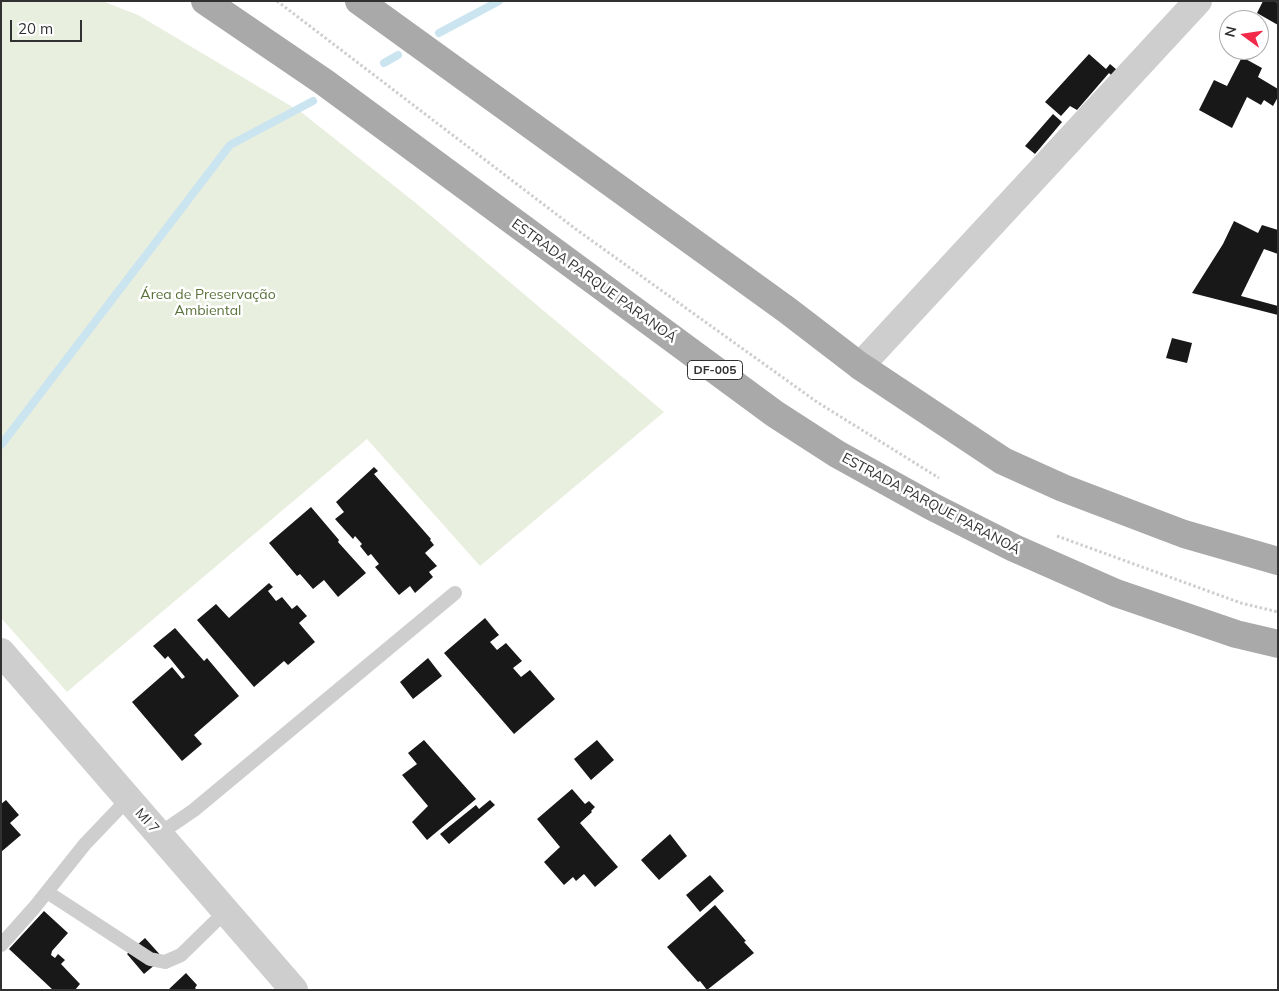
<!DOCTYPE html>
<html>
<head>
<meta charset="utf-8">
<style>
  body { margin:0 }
  #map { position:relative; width:1279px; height:991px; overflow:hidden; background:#fff; font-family:Mulish,sans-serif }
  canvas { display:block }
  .frame { position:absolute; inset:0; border:2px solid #313131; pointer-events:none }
  .north { position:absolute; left:1219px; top:10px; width:50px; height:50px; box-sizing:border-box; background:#fff; border:1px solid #adadad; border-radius:50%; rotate:284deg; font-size:14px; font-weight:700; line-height:20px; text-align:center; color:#313131 }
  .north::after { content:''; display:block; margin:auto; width:18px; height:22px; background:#f3294a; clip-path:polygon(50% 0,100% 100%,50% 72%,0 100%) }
  .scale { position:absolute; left:10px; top:20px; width:72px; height:22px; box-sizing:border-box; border:2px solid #313131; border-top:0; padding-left:6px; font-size:15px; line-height:18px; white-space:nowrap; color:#313131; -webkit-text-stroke:4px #fff; paint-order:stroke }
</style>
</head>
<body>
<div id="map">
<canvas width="1279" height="991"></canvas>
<div class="frame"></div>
<div class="north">N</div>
<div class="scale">20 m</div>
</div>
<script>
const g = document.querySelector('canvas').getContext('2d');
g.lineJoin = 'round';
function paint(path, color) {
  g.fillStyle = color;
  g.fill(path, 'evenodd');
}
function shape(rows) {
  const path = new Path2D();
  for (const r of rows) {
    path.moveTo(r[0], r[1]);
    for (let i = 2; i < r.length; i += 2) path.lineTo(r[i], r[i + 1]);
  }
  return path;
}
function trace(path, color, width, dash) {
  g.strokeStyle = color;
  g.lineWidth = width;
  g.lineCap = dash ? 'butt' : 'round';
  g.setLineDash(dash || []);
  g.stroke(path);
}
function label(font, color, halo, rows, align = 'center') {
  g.font = font + ' Mulish,sans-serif';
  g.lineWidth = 5;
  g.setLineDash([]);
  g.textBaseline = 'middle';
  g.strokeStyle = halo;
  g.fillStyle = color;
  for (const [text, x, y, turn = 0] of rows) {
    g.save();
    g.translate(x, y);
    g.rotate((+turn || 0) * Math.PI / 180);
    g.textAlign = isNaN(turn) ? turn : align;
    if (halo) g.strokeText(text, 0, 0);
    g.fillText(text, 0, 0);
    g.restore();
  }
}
const green = shape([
  [1,1,102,1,138,15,301,112,417,204,664,412,480,566,367,439,67,692,1,618]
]);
const stream = shape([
  [439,33,499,1],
  [384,63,398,55],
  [1,445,230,145,313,101]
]);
const building = shape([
  [1263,1,1274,1,1278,3,1278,25,1257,13],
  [1089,54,1106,69,1110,64,1117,70,1112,76,1109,73,1077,110,1070,106,1061,116,1045,102],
  [1242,57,1262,68,1258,77,1278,89,1278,97,1273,106,1264,100,1261,105,1247,97,1232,128,1199,110,1214,80,1227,86],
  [1053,114,1062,122,1035,154,1025,146],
  [1234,221,1258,233,1262,225,1278,230,1278,254,1264,249,1241,296,1278,306,1278,315,1192,293,1223,244],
  [1172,338,1192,343,1187,363,1166,358],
  [374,467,378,471,374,474,431,539,430,540,434,545,425,553,437,566,429,572,433,577,415,593,410,586,399,595,375,567,379,564,371,554,368,556,360,546,362,544,355,536,353,539,335,519,344,512,336,502],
  [311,507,339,540,338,542,366,573,338,597,324,580,313,589,300,574,297,576,269,543],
  [269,583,273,587,268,591,276,601,282,597,292,609,297,605,307,616,299,623,315,642,288,665,284,661,254,687,197,620,216,604,229,618],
  [485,618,499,635,490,642,497,650,506,643,522,661,513,668,521,677,530,670,555,699,514,734,444,653],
  [175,628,204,661,207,658,239,696,194,735,202,744,182,761,132,702,172,667,182,679,185,677,168,656,165,659,153,646],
  [428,658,442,676,413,699,400,682],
  [424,740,476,799,427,840,412,822,428,806,402,775,417,764,408,753],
  [597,740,614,760,591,780,574,759],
  [572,789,585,804,589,801,595,807,591,811,592,812,580,823,618,867,595,887,584,874,576,881,573,877,564,885,544,862,560,847,537,819],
  [6,800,19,815,10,823,21,835,1,852,1,804],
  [490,800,495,805,449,844,440,834,476,805,479,809],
  [670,834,687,856,659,880,641,860],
  [710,875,724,891,700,912,686,895],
  [715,905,746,941,744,942,754,953,707,990,700,981,698,982,667,947],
  [44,911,68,933,52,951,51,955,55,958,58,954,65,960,61,964,80,984,75,990,53,990,9,949],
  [145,938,163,958,144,974,127,954],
  [186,973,197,985,195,988,197,990,168,990]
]);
const path = shape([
  [277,1,577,230,817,402,939,478],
  [1057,536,1241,603,1278,612]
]);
const lane = shape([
  [159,834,194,810,455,593],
  [47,892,150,959,165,962,181,955,226,911],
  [1,945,34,908,85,844,128,799]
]);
const street = shape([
  [860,366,1198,1],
  [1,652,294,990]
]);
const primary = shape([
  [205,1,324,82,775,414,837,454,931,506,1014,548,1116,593,1236,634,1278,644],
  [359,1,787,310,860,366,1003,461,1063,488,1184,534,1278,561]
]);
const shields = [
  [715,370,55]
];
const shieldNames = [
  ["DF-005",715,370]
];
const streetNames = [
  ["ESTRADA PARQUE PARANOÁ",594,281,36],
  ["ESTRADA PARQUE PARANOÁ",931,504,28],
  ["MI 7",147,821,48]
];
const parkNames = [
  ["Área de Preservação",208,295],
  ["Ambiental",208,311]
];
paint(green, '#e9efdf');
trace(stream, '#cae4f0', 8);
paint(building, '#181818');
trace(path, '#cecece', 3, [2.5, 2.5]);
trace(lane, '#cecece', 14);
trace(street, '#cecece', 28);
trace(primary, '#a9a9a9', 28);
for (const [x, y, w] of shields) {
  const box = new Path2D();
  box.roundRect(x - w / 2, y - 9.5, w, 19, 4);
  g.fillStyle = '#fff';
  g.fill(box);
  trace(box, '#313131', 1);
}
label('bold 12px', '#313131', null, shieldNames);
label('14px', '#313131', '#fff', streetNames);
label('14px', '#59713a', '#fff', parkNames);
</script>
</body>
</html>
